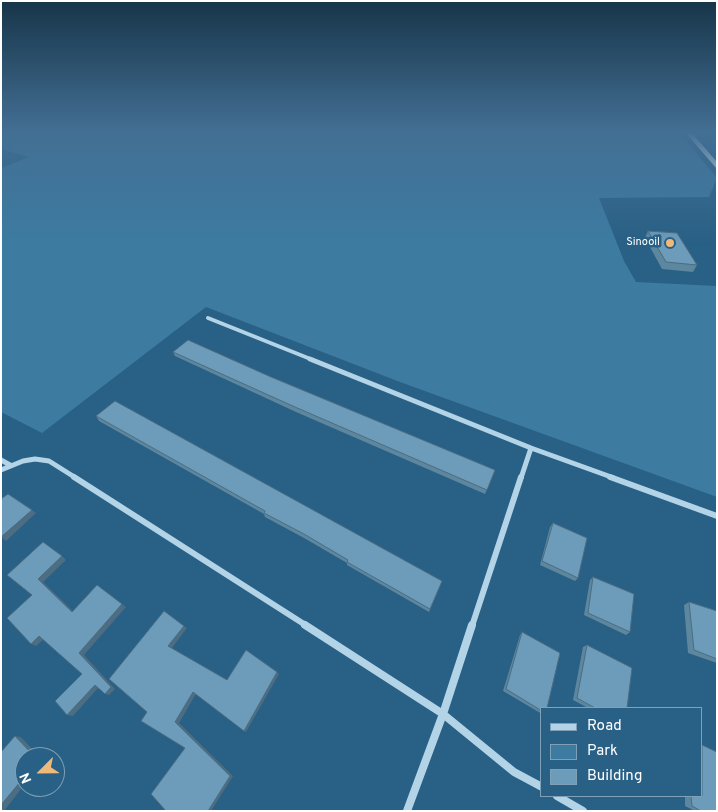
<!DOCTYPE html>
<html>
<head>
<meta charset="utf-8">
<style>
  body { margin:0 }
  #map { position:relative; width:718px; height:812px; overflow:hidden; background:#296085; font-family:Overpass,sans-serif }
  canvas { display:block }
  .frame { position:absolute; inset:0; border:2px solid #fff; pointer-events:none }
  .legend { position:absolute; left:540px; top:707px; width:162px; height:90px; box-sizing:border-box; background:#296085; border:1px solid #7fa0b6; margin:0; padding:6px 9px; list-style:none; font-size:15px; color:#fff }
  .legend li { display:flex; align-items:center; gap:10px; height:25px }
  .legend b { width:25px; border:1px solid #7fa0b6 }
  .north { position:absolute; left:15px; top:747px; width:50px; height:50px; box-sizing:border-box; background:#296085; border:1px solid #7fa0b6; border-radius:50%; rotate:247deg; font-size:14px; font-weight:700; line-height:20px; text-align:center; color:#fff }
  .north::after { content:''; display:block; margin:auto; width:18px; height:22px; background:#eeb97a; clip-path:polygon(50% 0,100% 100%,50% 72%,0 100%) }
</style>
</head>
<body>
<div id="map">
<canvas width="718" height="812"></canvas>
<div class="frame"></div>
<ul class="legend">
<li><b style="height:6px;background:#b3d3e7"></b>Road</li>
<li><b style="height:14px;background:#3d7ba1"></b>Park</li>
<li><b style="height:14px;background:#6c9cb9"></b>Building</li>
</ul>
<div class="north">N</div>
</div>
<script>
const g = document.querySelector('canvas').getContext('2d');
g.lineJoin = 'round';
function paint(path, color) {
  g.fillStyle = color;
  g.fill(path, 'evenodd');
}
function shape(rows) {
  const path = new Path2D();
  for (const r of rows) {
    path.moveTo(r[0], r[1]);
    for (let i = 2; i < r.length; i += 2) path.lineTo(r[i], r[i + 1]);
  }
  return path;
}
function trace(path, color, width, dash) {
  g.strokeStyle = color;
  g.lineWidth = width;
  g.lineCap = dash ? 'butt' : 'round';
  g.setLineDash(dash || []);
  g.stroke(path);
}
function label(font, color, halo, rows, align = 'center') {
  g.font = font + ' Overpass,sans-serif';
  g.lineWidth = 5;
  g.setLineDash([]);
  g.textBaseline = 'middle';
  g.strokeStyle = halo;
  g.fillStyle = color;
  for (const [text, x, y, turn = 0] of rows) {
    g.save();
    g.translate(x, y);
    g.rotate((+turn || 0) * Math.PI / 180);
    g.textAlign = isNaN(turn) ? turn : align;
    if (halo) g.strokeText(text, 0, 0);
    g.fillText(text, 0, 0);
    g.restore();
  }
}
const green = shape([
  [14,132,679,132,717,178,709,197,599,198,624,261,636,282,717,286,717,497,400,382,206,307,42,433,1,412,1,168,29,157,1,149,1,135]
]);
const minorFar3 = shape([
  [208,318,313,360]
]);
const minorFar2 = shape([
  [310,359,531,448,614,478],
  [1,460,10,465],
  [1,470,23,461,35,459,49,461,76,478],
  [521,478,531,448]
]);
const minorFar1 = shape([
  [74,477,307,626],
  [610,477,717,516],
  [472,626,521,477]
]);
const minor = shape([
  [305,625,443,714,514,772,542,787],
  [557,796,583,811],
  [407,811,443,714,472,625]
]);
const trunk = shape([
  [685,132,691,132,717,162,717,169,685,132]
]);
const wall = shape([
  [648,231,697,265,693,272,662,269,645,238],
  [173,352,271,377,495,470,485,494,296,412,175,356],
  [96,416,442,581,429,612,347,565,347,563,304,538,265,517,264,514,99,421],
  [553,523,578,578,575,581,540,565,550,527],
  [593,577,630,632,626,635,584,615,590,580],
  [689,602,717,611,717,663,688,653,684,605],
  [522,632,542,708,542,714,503,691,520,635],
  [587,645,627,708,588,708,573,700,583,647],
  [685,796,702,796,717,811,695,811,685,806]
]);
const shadedWall = shape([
  [32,510,36,513,6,541,1,537],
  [62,556,66,560,43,582,76,614,72,612,38,579],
  [122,604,126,607,84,655,115,689,109,695,105,694,79,653],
  [184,626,187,628,172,648,168,646],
  [39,636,44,639,36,646,31,644],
  [277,672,279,674,246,732,244,731],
  [95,685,99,687,73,716,67,715],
  [193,692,196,694,179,723,233,776,211,811,208,811,175,722],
  [15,736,21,737,40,757,35,757],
  [25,776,25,784,4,811,1,811,1,805]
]);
const building = shape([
  [648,231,677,233,697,265,666,262,648,231],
  [188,340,271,377,495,470,487,490,295,407,173,352,188,340],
  [115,401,442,581,430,609,347,562,348,560,304,534,264,513,265,511,96,416,115,401],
  [8,494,32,510,1,537,1,499,8,494],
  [553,523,587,538,578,578,542,561,553,523],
  [43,542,62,556,38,579,72,612,97,585,122,604,79,653,111,687,105,694,95,685,67,715,55,701,82,674,39,636,31,644,7,618,32,595,7,575,43,542],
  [593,577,634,594,630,632,588,613,593,577],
  [689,602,717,611,717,659,694,650,689,602],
  [164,611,184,626,168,646,227,680,246,650,277,672,244,731,193,692,175,722,230,776,208,811,166,811,151,794,185,748,141,721,147,712,109,679,164,611],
  [522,632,560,653,547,708,542,708,542,711,506,689,522,632],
  [587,645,632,668,627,708,595,708,577,698,587,645],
  [15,736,35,757,25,757,25,776,1,805,1,752,15,736],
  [702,745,717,752,717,811,701,811,692,806,691,796,702,796,702,745]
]);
const markers = [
  [670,243,5,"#eeb97a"]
];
const farPoinames = [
  ["Sinooil",660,243]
];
paint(green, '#3d7ba1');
trace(minorFar3, '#b3d3e7', 4);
trace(minorFar2, '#b3d3e7', 5);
trace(minorFar1, '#b3d3e7', 6);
trace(minor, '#b3d3e7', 8);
paint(trunk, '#fafcfe');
paint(wall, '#5d869f');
paint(shadedWall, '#4c6d82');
paint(building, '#6c9cb9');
trace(building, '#4c6d82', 1);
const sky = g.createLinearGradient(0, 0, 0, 245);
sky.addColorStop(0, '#173549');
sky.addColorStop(0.54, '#436f94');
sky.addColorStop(1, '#436f9400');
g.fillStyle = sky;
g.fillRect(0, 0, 718, 245);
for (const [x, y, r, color] of markers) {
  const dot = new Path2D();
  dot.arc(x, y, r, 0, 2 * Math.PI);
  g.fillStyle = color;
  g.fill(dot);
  trace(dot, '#296085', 2);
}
label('11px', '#fff', '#296085', farPoinames, 'right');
</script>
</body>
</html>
